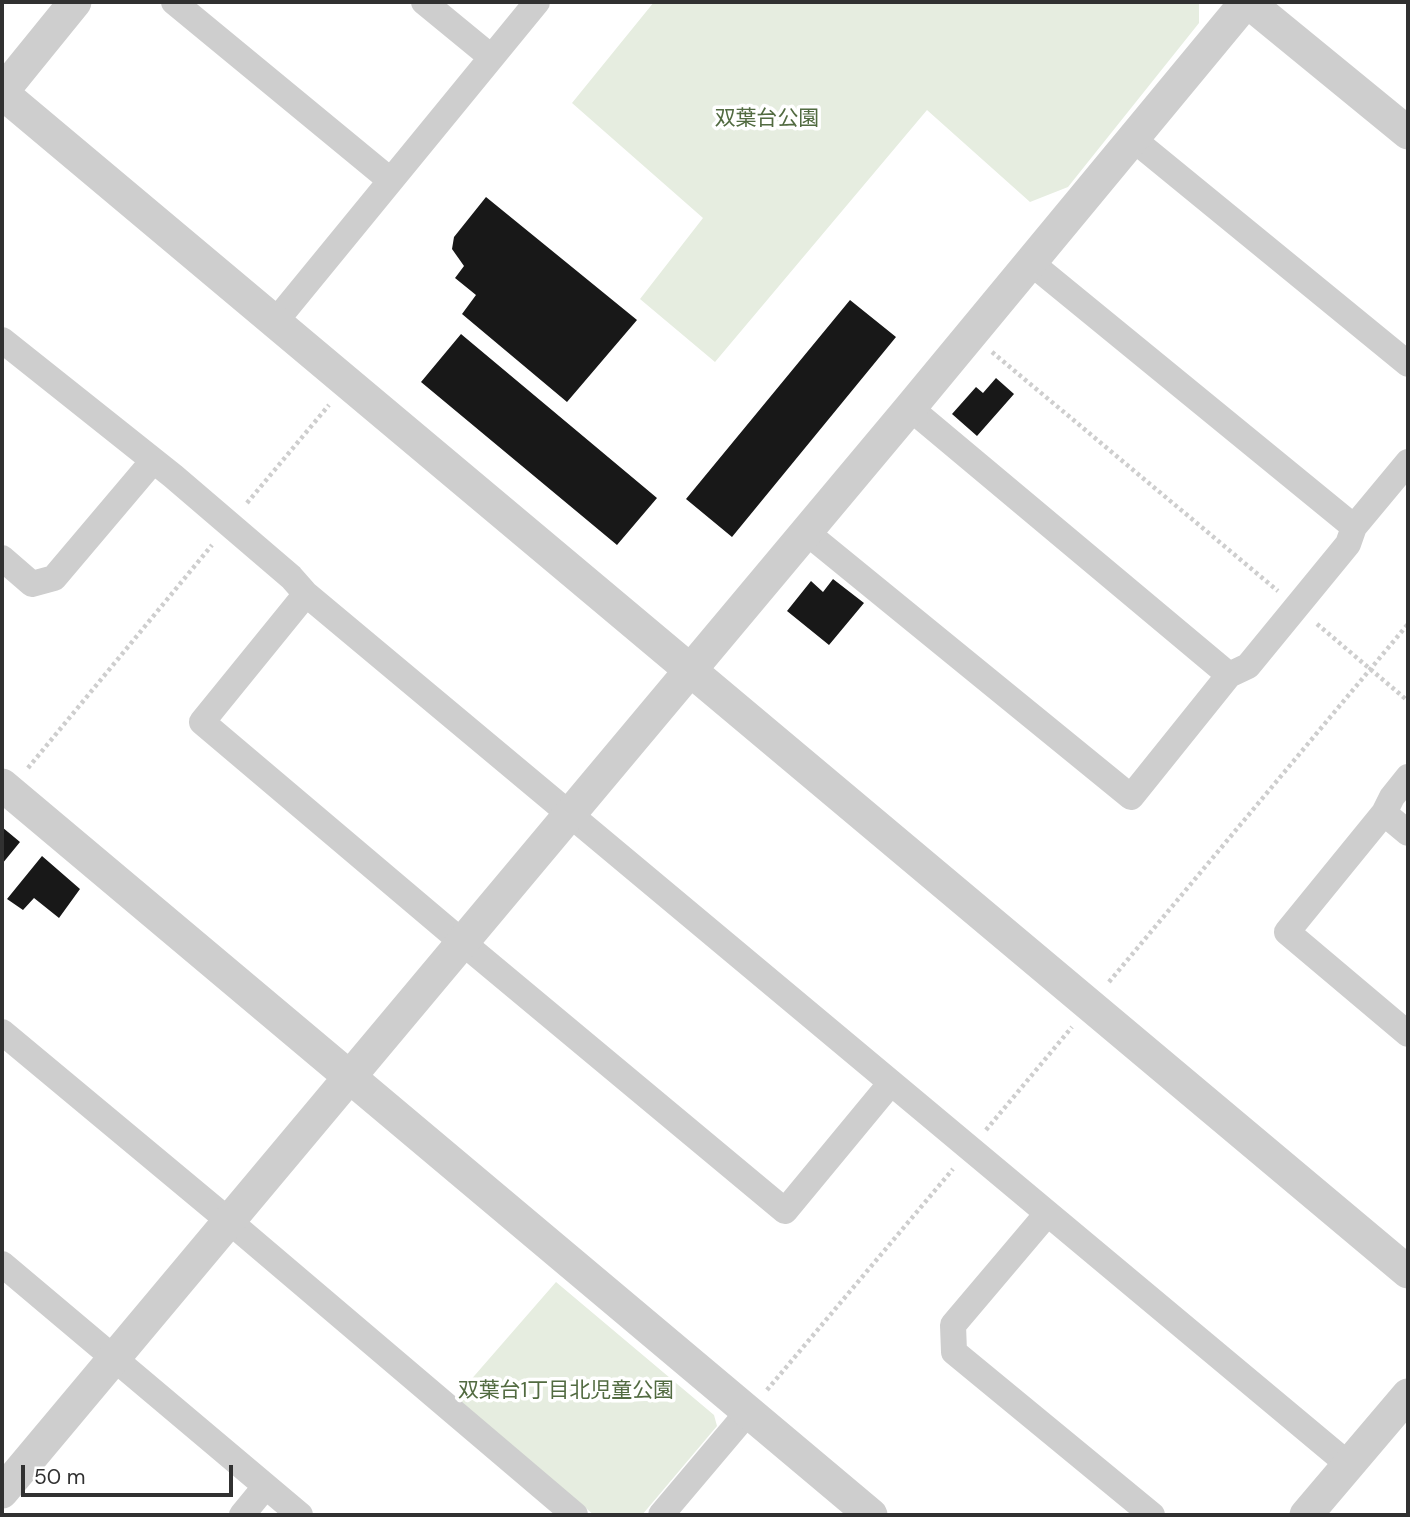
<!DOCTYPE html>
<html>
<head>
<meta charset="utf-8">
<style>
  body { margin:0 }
  #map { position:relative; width:1410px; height:1517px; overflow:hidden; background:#fff; font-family:"DM Sans",sans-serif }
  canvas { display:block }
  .frame { position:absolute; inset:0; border:4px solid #313131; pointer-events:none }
  .scale { position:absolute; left:21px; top:1465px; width:212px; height:32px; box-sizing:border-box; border:4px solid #313131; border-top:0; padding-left:9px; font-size:21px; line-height:24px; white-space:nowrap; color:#313131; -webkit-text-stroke:5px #fff; paint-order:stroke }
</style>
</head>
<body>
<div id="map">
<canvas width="1410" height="1517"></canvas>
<div class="frame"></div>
<div class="scale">50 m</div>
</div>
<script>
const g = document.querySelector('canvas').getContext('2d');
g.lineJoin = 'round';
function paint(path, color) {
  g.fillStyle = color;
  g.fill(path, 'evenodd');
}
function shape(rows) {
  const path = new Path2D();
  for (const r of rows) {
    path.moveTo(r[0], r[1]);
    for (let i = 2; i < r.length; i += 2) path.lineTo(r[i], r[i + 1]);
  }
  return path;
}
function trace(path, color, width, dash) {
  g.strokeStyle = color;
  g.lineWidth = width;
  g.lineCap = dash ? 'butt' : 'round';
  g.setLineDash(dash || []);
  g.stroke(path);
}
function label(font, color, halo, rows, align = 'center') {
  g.font = font + ' "DM Sans","Noto Sans JP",sans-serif';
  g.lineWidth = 7;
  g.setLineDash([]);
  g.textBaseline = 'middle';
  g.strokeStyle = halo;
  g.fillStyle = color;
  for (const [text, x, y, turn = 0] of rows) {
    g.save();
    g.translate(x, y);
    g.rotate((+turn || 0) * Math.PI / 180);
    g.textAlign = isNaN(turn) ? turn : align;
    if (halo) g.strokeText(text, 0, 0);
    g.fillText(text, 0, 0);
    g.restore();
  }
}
const green = shape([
  [654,2,1199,2,1199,23,1068,187,1030,202,927,110,715,362,640,299,703,218,572,103],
  [556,1282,714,1415,717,1426,642,1515,594,1515,455,1398]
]);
const building = shape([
  [486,197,637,320,567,402,462,314,476,295,455,278,464,266,452,249,454,237],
  [850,300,896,337,732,537,686,499],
  [461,334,657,498,617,545,421,382],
  [996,378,1014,394,977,436,952,414,976,387,983,393],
  [833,579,864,603,829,645,787,611,811,581,823,592],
  [2,827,20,842,2,864],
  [42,856,80,889,59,918,34,898,23,910,7,899]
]);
const path = shape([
  [992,352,1278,591],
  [247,503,329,405],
  [1317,624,1408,701],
  [28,768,212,545],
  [1109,982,1408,624],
  [986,1130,1072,1027],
  [767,1390,953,1169]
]);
const minor = shape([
  [174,2,390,180],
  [424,2,491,57],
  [1133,139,1408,364],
  [1030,262,1354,527,1408,462],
  [275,322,537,2],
  [2,340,173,476,291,577,306,594,1349,1465],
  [806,532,1131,797,1229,675,910,408],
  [2,558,32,584,54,578,153,461],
  [306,594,202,722,462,942,785,1211,890,1084],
  [1229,675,1248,666,1348,544,1354,527],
  [1384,813,1392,797,1408,777],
  [1408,833,1384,813,1287,932,1408,1034],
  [2,1032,229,1221,575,1515],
  [1047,1214,953,1325,954,1352,1152,1515],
  [2,1264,300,1515],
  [242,1515,265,1487],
  [661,1515,748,1412]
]);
const tertiary = shape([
  [1248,2,1408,133],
  [2,92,75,2],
  [2,93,1408,1272],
  [2,785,871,1515],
  [2,1492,910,408,1246,2],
  [1306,1515,1408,1395]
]);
const parkNames = [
  ["双葉台公園",767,119],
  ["双葉台1丁目北児童公園",566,1391]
];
paint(green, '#e6ede0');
paint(building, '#181818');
trace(path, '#cecece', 4.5, [3.5, 3.5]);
trace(minor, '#cecece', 26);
trace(tertiary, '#cecece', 33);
label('21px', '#526b41', '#fff', parkNames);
</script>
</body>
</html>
